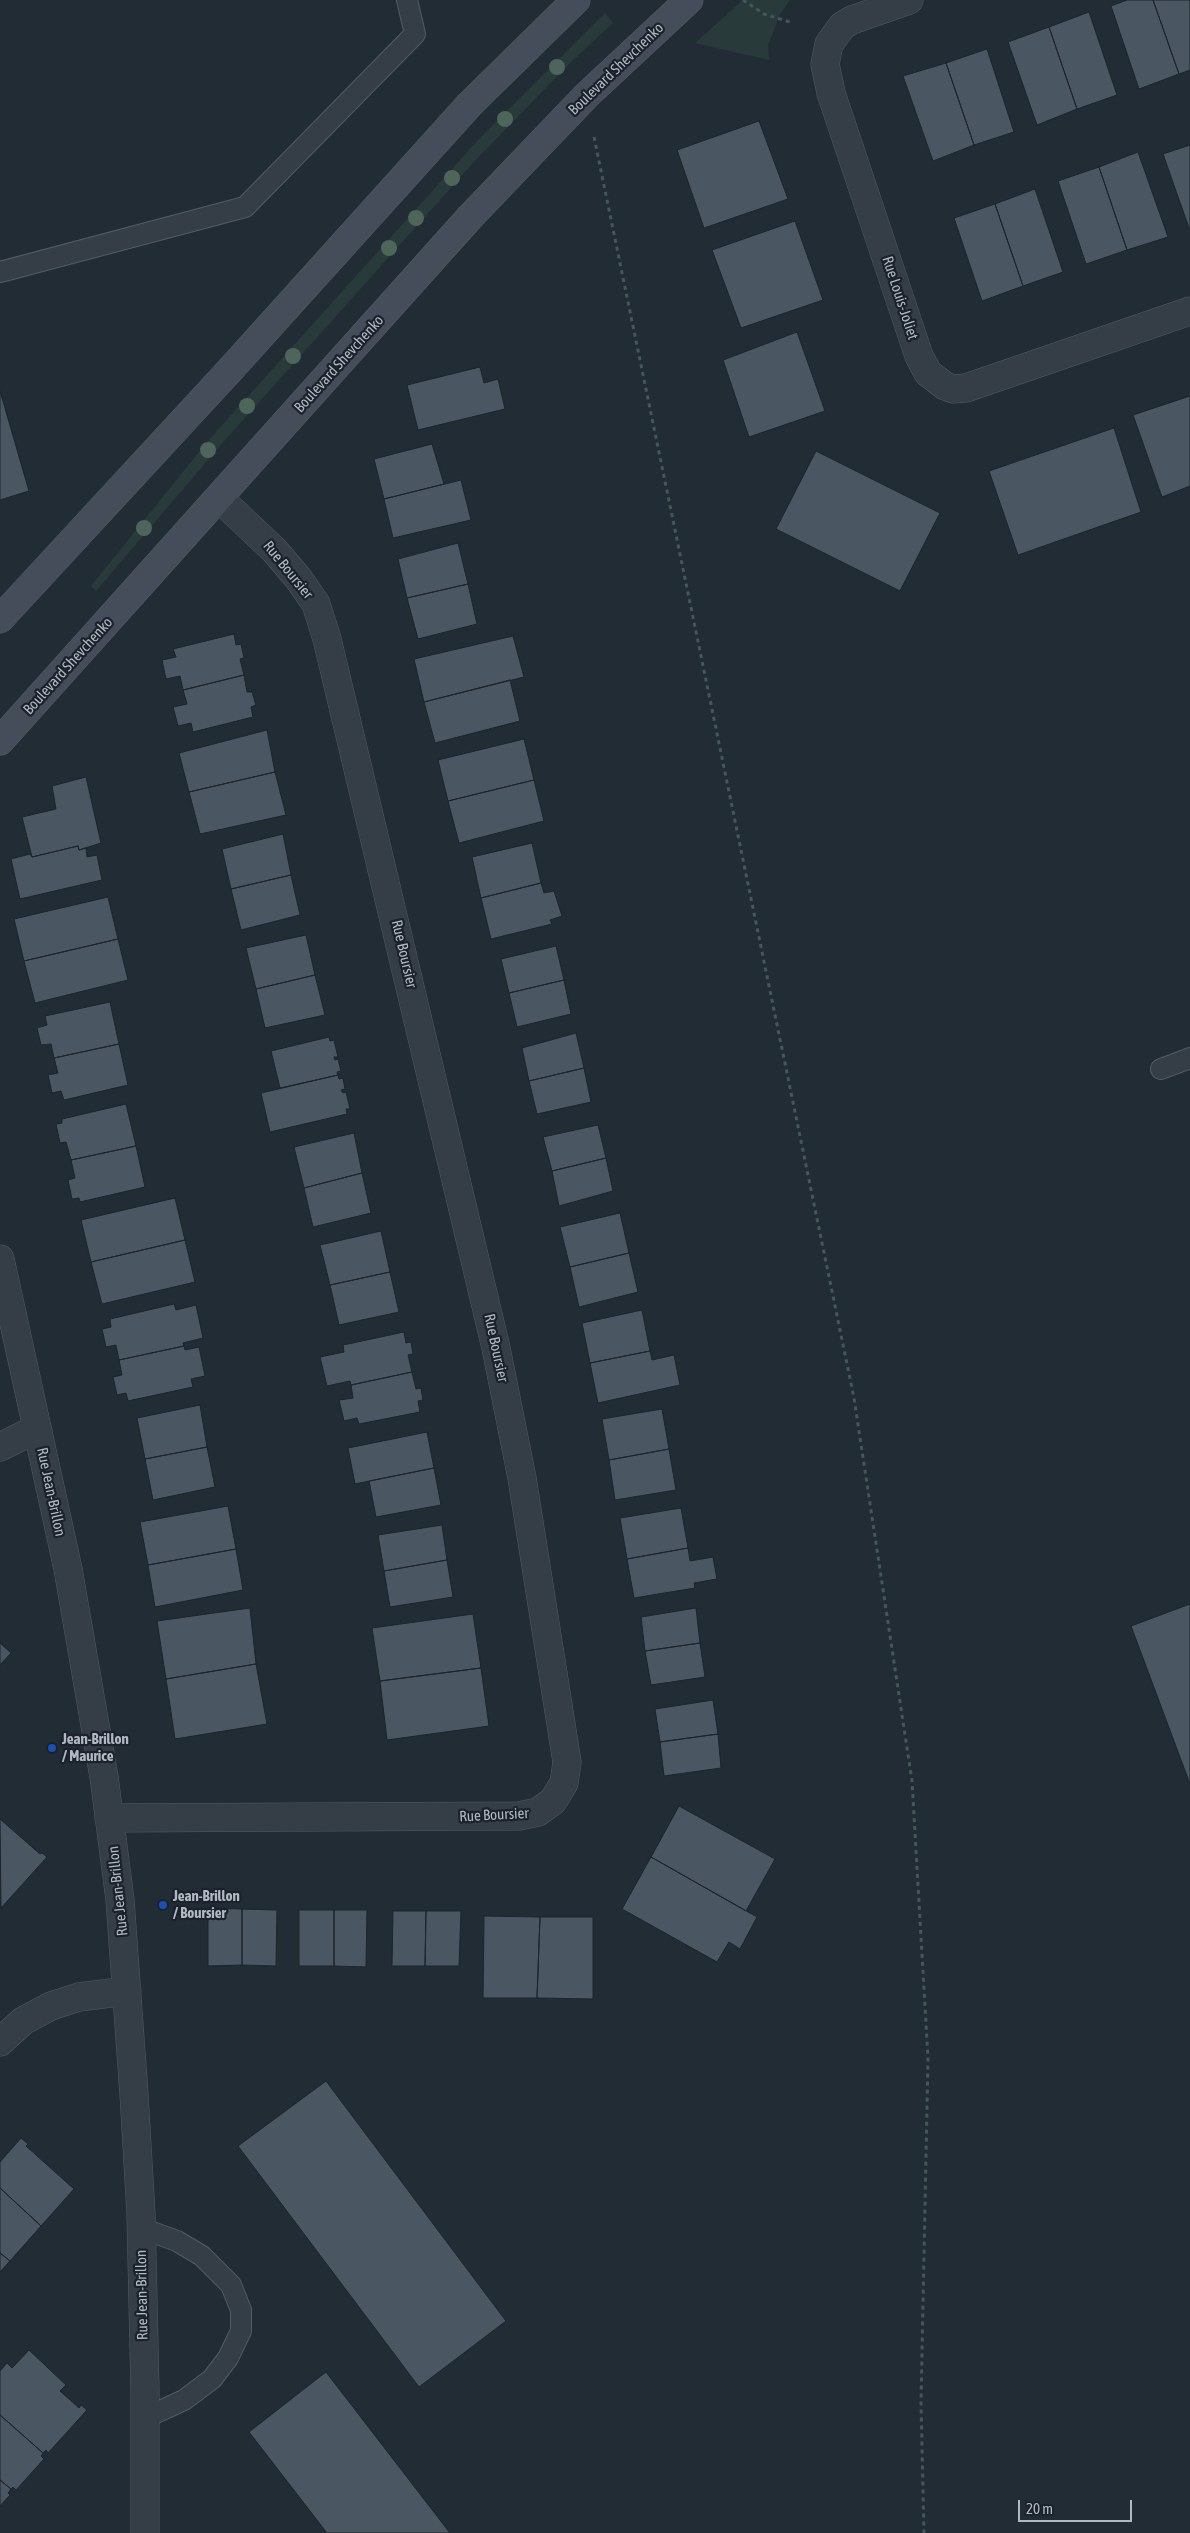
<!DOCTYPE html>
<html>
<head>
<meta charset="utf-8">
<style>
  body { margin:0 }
  #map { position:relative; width:1190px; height:2533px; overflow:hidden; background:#222c35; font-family:"Asap Condensed",sans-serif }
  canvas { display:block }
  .scale { position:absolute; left:1018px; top:2500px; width:114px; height:22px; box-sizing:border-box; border:2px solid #b0b8c3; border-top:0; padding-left:6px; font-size:15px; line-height:18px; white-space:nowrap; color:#b0b8c3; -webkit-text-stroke:4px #1b222b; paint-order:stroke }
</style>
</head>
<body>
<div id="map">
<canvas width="1190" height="2533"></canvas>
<div class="scale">20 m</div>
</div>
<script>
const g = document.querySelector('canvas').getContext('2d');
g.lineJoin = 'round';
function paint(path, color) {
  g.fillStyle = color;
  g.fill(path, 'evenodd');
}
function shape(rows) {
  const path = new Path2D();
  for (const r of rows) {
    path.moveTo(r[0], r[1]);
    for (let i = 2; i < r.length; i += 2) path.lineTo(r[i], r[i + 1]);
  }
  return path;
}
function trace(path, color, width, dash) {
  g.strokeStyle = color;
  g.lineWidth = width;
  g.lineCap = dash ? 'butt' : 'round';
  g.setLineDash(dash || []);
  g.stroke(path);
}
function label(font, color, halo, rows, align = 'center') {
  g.font = font + ' "Asap Condensed",sans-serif';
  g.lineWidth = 4.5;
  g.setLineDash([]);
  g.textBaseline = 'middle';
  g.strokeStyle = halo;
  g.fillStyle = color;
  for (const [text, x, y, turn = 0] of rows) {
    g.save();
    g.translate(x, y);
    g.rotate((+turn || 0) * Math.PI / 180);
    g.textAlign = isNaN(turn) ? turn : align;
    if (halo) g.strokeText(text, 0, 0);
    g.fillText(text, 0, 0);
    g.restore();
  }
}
const green = shape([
  [743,0,790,0,780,14,768,45,769,60,695,43],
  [605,13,613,23,571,62,473,163,219,447,96,591,91,586,207,442,478,140]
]);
const building = shape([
  [1127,0,1153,0,1179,74,1139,89,1111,6,1127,0],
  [1153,0,1190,0,1190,70,1179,74,1153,0],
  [1089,12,1117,95,1077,109,1049,27,1089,12],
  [1049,27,1077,109,1037,125,1008,42,1049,27],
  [987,49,1014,132,974,145,946,63,987,49],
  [946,63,974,145,933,161,903,76,946,63],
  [759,121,788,199,704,228,677,150,759,121],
  [1190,145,1190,227,1189,228,1163,154,1190,145],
  [1138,152,1168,237,1127,250,1099,167,1138,152],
  [1099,167,1127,250,1086,264,1058,181,1099,167],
  [1035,189,1063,272,1023,286,995,204,1035,189],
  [995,204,1023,286,982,301,954,218,995,204],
  [795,221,823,300,741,328,712,250,795,221],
  [797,332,825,411,749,437,723,360,797,332],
  [480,367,484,383,498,379,505,409,418,430,407,385,480,367],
  [0,391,29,491,0,500,0,391],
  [1190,396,1190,486,1162,497,1133,415,1190,396],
  [1114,428,1141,512,1018,555,989,471,1114,428],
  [432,444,444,484,384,499,374,459,432,444],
  [816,451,940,513,900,591,776,529,816,451],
  [461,480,471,520,393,538,384,499,461,480],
  [458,543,468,584,407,598,398,559,458,543],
  [468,584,477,624,418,639,407,598,468,584],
  [234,634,236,645,241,644,244,658,240,659,244,675,183,690,180,676,166,679,162,660,176,657,173,649,234,634],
  [513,636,524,677,424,702,414,659,513,636],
  [244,675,247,692,252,692,256,705,251,707,253,717,193,732,191,723,178,726,173,707,187,704,183,690,244,675],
  [510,680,520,721,435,743,424,702,510,680],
  [267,730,275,772,189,792,179,753,267,730],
  [524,739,534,780,448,801,438,760,524,739],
  [275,772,286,815,200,834,189,792,275,772],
  [86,777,101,843,79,850,78,846,32,857,22,817,56,809,52,786,86,777],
  [534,780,544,821,459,843,448,801,534,780],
  [283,834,291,875,231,889,222,849,283,834],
  [532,843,541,883,481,898,472,857,532,843],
  [78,846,79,850,86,848,87,857,97,855,102,880,20,899,11,859,30,854,32,857,78,846],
  [291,875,300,915,241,930,231,889,291,875],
  [541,883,544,893,554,891,562,916,550,920,552,924,491,939,481,898,541,883],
  [108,897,118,939,24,961,14,919,108,897],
  [306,935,315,975,256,989,246,948,306,935],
  [118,939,128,980,35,1003,24,961,118,939],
  [556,946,564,980,509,993,501,959,556,946],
  [315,975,325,1015,265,1028,256,989,315,975],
  [564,980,571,1014,517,1027,509,993,564,980],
  [110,1002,119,1044,54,1058,51,1044,41,1045,37,1028,47,1025,45,1016,110,1002],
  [576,1033,584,1068,529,1081,522,1048,576,1033],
  [329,1037,330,1041,334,1040,338,1057,334,1057,335,1060,338,1059,341,1071,337,1072,338,1075,280,1088,271,1051,329,1037],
  [119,1044,128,1085,64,1100,61,1091,52,1093,48,1075,58,1073,54,1058,119,1044],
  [584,1068,591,1102,537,1114,529,1081,584,1068],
  [338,1075,339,1079,343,1078,345,1089,341,1090,343,1093,346,1092,350,1109,346,1109,347,1114,270,1132,261,1093,338,1075],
  [126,1104,136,1146,71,1160,66,1142,60,1143,56,1124,62,1123,62,1119,126,1104],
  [598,1125,606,1158,552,1171,543,1137,598,1125],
  [354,1133,362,1173,304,1188,294,1147,354,1133],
  [136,1146,145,1187,80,1202,79,1198,72,1199,68,1180,75,1178,71,1160,136,1146],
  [606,1158,613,1191,559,1206,552,1171,606,1158],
  [362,1173,371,1213,313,1227,304,1188,362,1173],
  [175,1198,185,1240,91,1262,81,1220,175,1198],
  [620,1213,629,1253,570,1267,560,1227,620,1213],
  [381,1231,390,1272,330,1285,320,1245,381,1231],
  [185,1240,195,1282,102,1304,91,1262,185,1240],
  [629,1253,638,1292,579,1307,570,1267,629,1253],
  [390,1272,399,1312,339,1325,330,1285,390,1272],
  [174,1304,176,1310,196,1305,203,1338,183,1343,184,1346,119,1360,116,1345,106,1347,102,1329,111,1327,110,1319,174,1304],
  [642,1310,650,1351,590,1363,582,1323,642,1310],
  [404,1332,406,1343,411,1342,413,1354,408,1355,412,1372,351,1385,350,1381,327,1386,320,1357,344,1352,343,1345,404,1332],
  [184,1346,185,1350,199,1347,205,1376,191,1379,193,1387,128,1401,126,1393,117,1395,113,1377,122,1375,119,1360,184,1346],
  [650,1351,652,1360,674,1355,680,1385,598,1403,590,1363,650,1351],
  [412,1372,416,1389,421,1388,423,1400,418,1401,420,1412,359,1424,357,1418,344,1421,339,1400,353,1398,351,1385,412,1372],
  [200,1405,207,1447,145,1459,137,1418,200,1405],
  [662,1409,669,1449,609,1460,602,1419,662,1409],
  [427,1432,434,1468,355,1484,348,1448,427,1432],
  [207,1447,215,1487,153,1500,145,1459,207,1447],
  [669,1449,676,1490,615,1500,609,1460,669,1449],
  [434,1468,441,1505,376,1517,369,1481,434,1468],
  [228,1506,236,1549,148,1565,140,1522,228,1506],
  [681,1508,688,1548,627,1559,620,1518,681,1508],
  [442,1525,447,1560,384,1571,378,1535,442,1525],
  [688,1548,690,1561,713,1557,717,1579,694,1583,695,1588,634,1598,627,1559,688,1548],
  [236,1549,243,1590,155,1607,148,1565,236,1549],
  [447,1560,453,1597,390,1607,384,1571,447,1560],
  [1190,1604,1190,1784,1131,1626,1190,1604],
  [250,1608,256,1664,166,1679,157,1621,250,1608],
  [696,1608,700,1643,645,1651,641,1617,696,1608],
  [473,1614,481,1668,380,1681,372,1628,473,1614],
  [0,1643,11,1653,0,1665,0,1643],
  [700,1643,705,1677,651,1685,645,1651,700,1643],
  [256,1664,267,1724,175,1739,166,1679,256,1664],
  [481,1668,489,1726,387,1740,380,1681,481,1668],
  [713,1700,718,1734,660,1742,655,1709,713,1700],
  [718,1734,721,1768,664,1776,660,1742,718,1734],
  [679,1806,775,1859,746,1911,651,1857,679,1806],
  [0,1819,40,1854,42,1853,47,1857,1,1908,0,1819],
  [651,1857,757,1917,740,1949,729,1942,717,1962,622,1909,651,1857],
  [208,1908,242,1909,242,1965,208,1966,208,1908],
  [242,1909,277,1910,276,1966,242,1965,242,1909],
  [299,1910,334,1910,334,1966,299,1966,299,1910],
  [334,1910,367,1910,366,1967,334,1966,334,1910],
  [393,1911,426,1911,425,1966,392,1966,393,1911],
  [426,1911,461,1911,459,1966,425,1966,426,1911],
  [484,1916,540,1917,537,1998,483,1998,484,1916],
  [540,1917,593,1917,593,1999,537,1998,540,1917],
  [326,2081,506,2321,419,2387,238,2146,326,2081],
  [21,2138,28,2144,26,2146,74,2189,41,2226,0,2188,0,2162,21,2138],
  [0,2188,41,2226,10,2261,0,2253,0,2188],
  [0,2253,10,2261,0,2272,0,2253],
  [29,2350,66,2385,60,2391,79,2408,81,2405,87,2410,48,2453,46,2450,43,2453,0,2415,0,2371,7,2363,12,2368,29,2350],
  [326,2372,450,2533,327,2533,249,2432,326,2372],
  [0,2415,43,2453,41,2456,44,2459,16,2490,13,2487,11,2489,0,2480,0,2415],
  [0,2480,11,2489,8,2493,10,2495,0,2506,0,2480]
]);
const path = shape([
  [743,0,764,14,790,22],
  [594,137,854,1398,912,1781,928,2058,921,2403,924,2533]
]);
const lane = shape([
  [0,272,245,207,415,34,407,0],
  [1161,1069,1190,1058],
  [141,2228,177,2241,202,2256,231,2285,241,2310,241,2331,228,2358,212,2379,184,2400,145,2418]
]);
const street = shape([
  [909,0,852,20,842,26,829,44,825,64,831,93,919,356,928,373,945,386,953,389,966,388,1190,311],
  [0,1259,68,1569,104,1777,120,1900,134,2094,141,2214,145,2391,145,2533],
  [0,1447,26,1434,38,1431],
  [109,1818,519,1816,538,1812,553,1801,564,1783,567,1762,522,1478,496,1348,327,639,316,604,298,578,274,550,219,498],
  [0,2042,23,2021,51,2006,79,1997,127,1991]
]);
const secondary = shape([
  [0,619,230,370,470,104,576,0],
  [0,741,471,216,587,95,689,0]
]);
const trees = [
  [557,67],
  [505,119],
  [452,178],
  [416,218],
  [389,248],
  [293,356],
  [247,406],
  [208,450],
  [144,528]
];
const markers = [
  [52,1748,5,"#1a4fb4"],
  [163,1905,5,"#1a4fb4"]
];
const streetNames = [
  ["Boulevard Shevchenko",616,69,-44],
  ["Rue Louis-Joliet",900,298,72],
  ["Boulevard Shevchenko",339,364,-48],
  ["Rue Boursier",288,570,51],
  ["Boulevard Shevchenko",68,666,-48],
  ["Rue Boursier",404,954,77],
  ["Rue Boursier",496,1348,78],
  ["Rue Jean-Brillon",51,1492,78],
  ["Rue Boursier",494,1815,-3],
  ["Rue Jean-Brillon",118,1891,-96],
  ["Rue Jean-Brillon",142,2295,-91]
];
const poiNames = [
  ["Jean-Brillon",62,1739],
  ["/ Maurice",62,1756],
  ["Jean-Brillon",173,1896],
  ["/ Boursier",173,1913]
];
paint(green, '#283b3a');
paint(building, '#4a5661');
trace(building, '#1d242d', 1);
trace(lane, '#535b64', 22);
trace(street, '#535b64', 29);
trace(secondary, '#535b64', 29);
trace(path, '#455758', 3, [4, 4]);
trace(lane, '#353d46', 20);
trace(street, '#353d46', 28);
trace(secondary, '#444d59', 28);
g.fillStyle = '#4d6659';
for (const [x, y] of trees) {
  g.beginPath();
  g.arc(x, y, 8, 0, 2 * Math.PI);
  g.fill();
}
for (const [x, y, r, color] of markers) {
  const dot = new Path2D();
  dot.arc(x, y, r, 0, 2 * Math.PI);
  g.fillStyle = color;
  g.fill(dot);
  trace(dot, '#1b222b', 2);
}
label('15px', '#b0b8c3', '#1b222b', streetNames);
label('bold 15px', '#b0b8c3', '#1b222b', poiNames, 'left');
</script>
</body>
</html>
